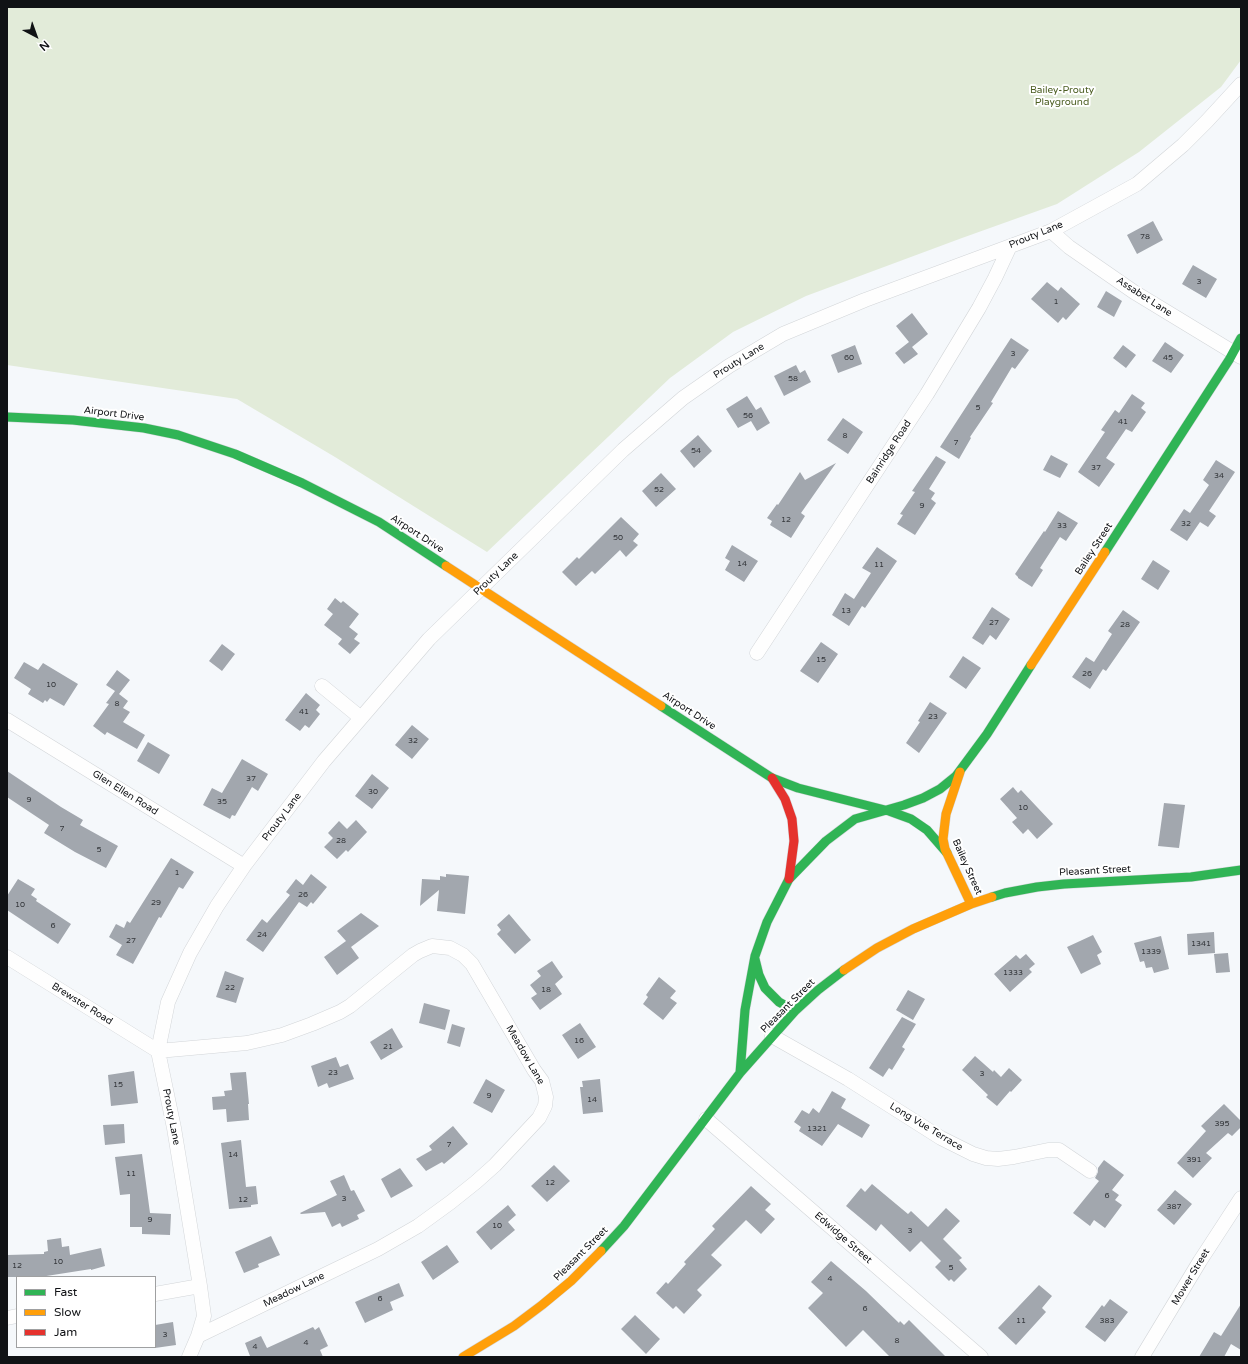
<!DOCTYPE html>
<html>
<head>
<meta charset="utf-8">
<style>
  body { margin:0 }
  #map { position:relative; width:1248px; height:1364px; overflow:hidden; background:#f5f8fb; font-family:"Varela Round",sans-serif }
  canvas { display:block }
  .frame { position:absolute; inset:0; border:8px solid #101215; pointer-events:none }
  .legend { position:absolute; left:16px; top:1276px; width:140px; height:72px; box-sizing:border-box; background:#fff; border:1px solid #9fa0a1; margin:0; padding:5px 7px; list-style:none; font-size:12px; color:#101215 }
  .legend li { display:flex; align-items:center; gap:8px; height:20px }
  .legend b { width:20px; border:1px solid #9fa0a1 }
  .north { position:absolute; left:16px; top:16px; width:40px; height:40px; -webkit-text-stroke:3px #fff; paint-order:stroke; rotate:139deg; font-size:11px; font-weight:700; line-height:16px; text-align:center; color:#101215 }
  .north::after { content:''; display:block; margin:auto; width:14px; height:18px; background:#101215; clip-path:polygon(50% 0,100% 100%,50% 72%,0 100%) }
</style>
</head>
<body>
<div id="map">
<canvas width="1248" height="1364"></canvas>
<div class="frame"></div>
<ul class="legend">
<li><b style="height:5px;background:#30b455"></b>Fast</li>
<li><b style="height:5px;background:#ff9f0a"></b>Slow</li>
<li><b style="height:5px;background:#e5322d"></b>Jam</li>
</ul>
<div class="north">N</div>
</div>
<script>
const g = document.querySelector('canvas').getContext('2d');
g.lineJoin = 'round';
function paint(path, color) {
  g.fillStyle = color;
  g.fill(path, 'evenodd');
}
function shape(rows) {
  const path = new Path2D();
  for (const r of rows) {
    path.moveTo(r[0], r[1]);
    for (let i = 2; i < r.length; i += 2) path.lineTo(r[i], r[i + 1]);
  }
  return path;
}
function trace(path, color, width, dash) {
  g.strokeStyle = color;
  g.lineWidth = width;
  g.lineCap = dash ? 'butt' : 'round';
  g.setLineDash(dash || []);
  g.stroke(path);
}
function label(font, color, halo, rows, align = 'center') {
  g.font = font + ' "Varela Round",sans-serif';
  g.lineWidth = 4;
  g.setLineDash([]);
  g.textBaseline = 'middle';
  g.strokeStyle = halo;
  g.fillStyle = color;
  for (const [text, x, y, turn = 0] of rows) {
    g.save();
    g.translate(x, y);
    g.rotate((+turn || 0) * Math.PI / 180);
    g.textAlign = isNaN(turn) ? turn : align;
    if (halo) g.strokeText(text, 0, 0);
    g.fillText(text, 0, 0);
    g.restore();
  }
}
const green = shape([
  [7,7,1241,7,1241,60,1221,87,1139,152,1057,204,962,238,806,296,733,332,670,378,487,552,335,457,237,399,7,365]
]);
const building = shape([
  [1153,221,1163,240,1137,254,1127,235],
  [1193,265,1217,279,1206,298,1182,284],
  [1047,282,1058,291,1061,287,1080,304,1066,320,1063,317,1058,323,1031,299],
  [1106,291,1122,301,1114,317,1097,307],
  [912,313,928,334,912,347,918,354,904,364,895,353,909,342,896,326],
  [1011,338,1029,350,1015,369,1012,367,991,402,993,403,970,437,971,438,959,459,940,447],
  [1165,342,1184,355,1171,373,1152,361],
  [855,345,862,364,838,373,831,355],
  [1123,345,1136,355,1126,368,1113,358],
  [796,365,800,373,805,370,811,382,784,396,774,376],
  [1132,394,1145,403,1141,408,1146,412,1132,432,1126,429,1106,458,1115,464,1099,487,1078,472,1105,432,1101,430,1115,410,1119,413],
  [747,396,756,410,761,407,770,423,757,431,751,421,738,428,726,409],
  [843,418,863,432,848,454,827,440],
  [698,435,712,451,694,468,680,451],
  [1051,455,1068,464,1060,478,1043,470],
  [936,456,946,462,929,489,935,493,931,499,936,503,915,535,897,524,903,515,900,514,915,492,912,491],
  [1216,460,1235,472,1209,511,1216,516,1208,527,1200,522,1187,541,1170,530,1184,509,1190,513,1209,485,1203,480],
  [836,463,801,513,805,516,791,538,770,525,772,521,767,518,777,504,778,505,800,472,805,480],
  [661,473,676,489,656,507,642,491],
  [1058,511,1078,523,1066,541,1060,537,1040,568,1043,570,1032,587,1018,578,1018,577,1015,574,1044,531,1045,532],
  [621,517,639,534,633,541,638,545,626,557,620,550,595,574,592,571,576,586,562,572,577,557,579,559],
  [732,545,758,561,744,582,725,570,730,561,725,558],
  [877,547,897,561,865,608,862,606,849,626,832,615,845,593,854,599,871,573,862,568],
  [1153,560,1170,571,1158,590,1141,579],
  [335,598,341,603,343,601,359,614,349,627,358,634,354,639,360,643,350,654,338,644,342,639,324,625,333,614,327,609],
  [992,607,1010,619,996,640,990,635,983,645,972,638],
  [1123,610,1140,622,1106,671,1103,669,1090,689,1072,677,1086,657,1094,662,1112,634,1108,631],
  [821,642,838,654,818,683,800,671],
  [222,644,235,654,222,671,209,661],
  [963,656,981,668,966,689,949,677],
  [24,662,38,670,43,663,78,684,64,706,50,698,47,702,45,700,43,703,28,694,31,689,14,678],
  [117,670,130,680,119,694,128,701,123,708,130,712,123,722,145,735,137,749,107,732,105,735,93,726,109,704,106,703,115,691,106,685],
  [306,693,320,705,316,710,320,714,309,728,305,725,300,731,285,720],
  [930,702,947,713,919,753,906,743,920,722,918,721],
  [412,725,429,739,412,759,395,745],
  [148,742,170,755,159,774,137,761],
  [242,759,268,774,258,791,252,787,235,816,232,815,230,819,203,805,212,788,222,793],
  [7,771,61,807,83,820,80,825,118,846,106,868,75,852,44,833,49,825,7,797],
  [372,774,389,788,372,809,355,796],
  [1013,787,1018,793,1021,790,1053,824,1037,839,1028,829,1023,834,1012,822,1017,818,1000,799],
  [1164,803,1185,805,1179,848,1158,846],
  [356,820,367,832,348,852,346,850,337,859,324,847,333,838,328,833,339,821,347,829],
  [171,858,194,872,183,889,179,887,161,918,159,917,133,964,116,955,122,945,109,937,116,924,124,928,127,921,130,923],
  [311,874,327,887,313,904,311,902,307,907,299,902,263,952,246,940,262,919,267,923,290,895,286,892,296,879,303,885],
  [446,874,469,876,465,914,437,911,439,890,420,906,422,879,440,880,440,876,446,877],
  [18,879,35,889,31,895,37,899,36,901,71,924,58,944,7,910,7,896],
  [361,913,379,926,351,947,359,958,337,975,324,957,346,941,337,931],
  [509,914,531,940,515,954,497,934,501,930,497,925],
  [1214,932,1215,953,1188,955,1187,934],
  [1093,935,1102,952,1097,955,1101,964,1081,974,1067,947],
  [1161,936,1169,969,1154,973,1152,967,1146,968,1144,961,1140,962,1134,943],
  [1228,953,1230,972,1216,973,1214,954],
  [1026,954,1035,964,1029,969,1032,972,1010,992,994,974,1016,955,1020,959],
  [552,961,563,977,555,984,562,994,540,1010,531,998,537,994,530,985,541,976,537,971],
  [225,971,244,978,236,1003,216,997],
  [659,977,676,991,670,998,677,1003,663,1020,643,1004,648,997,646,995],
  [908,990,925,999,913,1020,896,1010],
  [424,1003,450,1010,445,1030,419,1023],
  [902,1017,916,1024,902,1047,905,1049,892,1070,889,1068,883,1077,869,1068],
  [580,1023,596,1047,578,1059,562,1035],
  [452,1024,465,1028,460,1047,447,1043],
  [392,1028,403,1047,381,1060,370,1042],
  [975,1056,993,1072,994,1070,1001,1077,1009,1068,1022,1080,1011,1092,1010,1091,997,1106,986,1097,988,1095,962,1070],
  [336,1057,340,1067,348,1064,354,1079,329,1088,327,1083,318,1087,311,1066],
  [134,1071,138,1103,111,1106,108,1075],
  [246,1072,249,1104,248,1104,249,1120,227,1122,226,1109,213,1110,212,1097,225,1096,224,1091,232,1090,230,1073],
  [486,1079,505,1090,492,1113,473,1103],
  [600,1079,603,1112,583,1114,580,1087,583,1087,582,1081],
  [832,1091,846,1099,841,1108,870,1125,862,1138,838,1124,822,1146,799,1131,801,1127,794,1122,802,1110,809,1114,813,1108,819,1113],
  [1224,1104,1241,1121,1241,1127,1232,1136,1228,1133,1206,1153,1212,1158,1193,1178,1177,1163,1206,1131,1201,1126],
  [124,1124,125,1143,105,1145,103,1125],
  [453,1126,468,1144,444,1164,442,1162,426,1171,416,1159,432,1150,429,1146],
  [241,1140,246,1187,256,1186,258,1204,251,1205,251,1207,229,1209,221,1143],
  [142,1154,150,1213,171,1214,170,1235,142,1234,142,1227,130,1227,130,1194,120,1195,115,1157],
  [1104,1160,1124,1175,1112,1190,1119,1195,1115,1200,1122,1205,1105,1228,1094,1220,1090,1226,1073,1213,1099,1181,1095,1178,1098,1172,1098,1168],
  [554,1165,570,1181,547,1202,531,1186],
  [400,1168,413,1186,391,1198,381,1179],
  [344,1175,351,1191,354,1190,365,1211,357,1215,359,1219,342,1227,340,1223,332,1227,325,1212,301,1214,300,1213,337,1195,330,1181],
  [872,1184,908,1214,911,1211,928,1227,946,1208,960,1221,943,1239,962,1258,959,1260,967,1269,954,1282,951,1279,949,1281,935,1267,941,1261,921,1241,910,1252,881,1224,876,1231,846,1206,861,1188,865,1192],
  [751,1186,771,1204,765,1210,775,1219,761,1234,746,1220,711,1255,722,1265,697,1290,702,1295,684,1314,676,1306,673,1309,656,1293,666,1282,668,1284,686,1264,684,1262,715,1229,712,1226],
  [1175,1190,1192,1204,1174,1225,1157,1210],
  [508,1205,516,1215,508,1222,515,1230,491,1250,476,1232],
  [271,1236,280,1255,258,1264,259,1267,244,1273,235,1252],
  [61,1238,62,1247,69,1246,70,1255,101,1248,105,1266,91,1270,91,1269,40,1277,7,1277,7,1255,44,1254,44,1252,48,1251,47,1240],
  [447,1245,459,1262,433,1280,421,1262],
  [831,1261,866,1291,899,1323,900,1321,904,1325,909,1320,946,1357,890,1357,863,1330,846,1347,808,1308,823,1293,811,1282],
  [399,1283,404,1296,390,1302,393,1310,365,1323,355,1302],
  [1039,1285,1052,1296,1042,1308,1046,1312,1016,1345,998,1328],
  [1110,1299,1128,1312,1105,1342,1085,1327,1102,1305,1104,1307],
  [1241,1304,1241,1350,1231,1344,1224,1357,1199,1357,1214,1332,1221,1336],
  [635,1315,660,1339,646,1354,621,1329],
  [173,1322,176,1345,155,1348,155,1325],
  [313,1327,315,1330,319,1327,328,1346,320,1350,323,1357,248,1357,250,1356,245,1343,261,1336,267,1348]
]);
const street = shape([
  [1051,231,1069,247,1134,292,1241,357],
  [757,653,927,394,979,308,995,278,1010,246],
  [322,686,361,718],
  [7,720,244,866],
  [7,957,158,1051,247,1043,282,1035,312,1024,340,1012,350,1006,413,955,420,951,432,946,450,948,463,955,472,964,534,1070,542,1081,546,1097,545,1106,539,1118,495,1165,476,1182,451,1202,418,1226,378,1249,198,1336],
  [772,1036,848,1079,941,1138,973,1154,986,1158,998,1159,1014,1157,1048,1150,1059,1150,1090,1171],
  [706,1119,981,1357],
  [155,1294,200,1286],
  [7,1318,17,1316],
  [189,1357,198,1336,204,1316,200,1286,174,1128,158,1051,168,1002,190,953,217,906,244,866,324,761,429,639,623,450,683,398,729,366,783,334,865,300,1051,231,1137,184,1183,145,1207,121,1241,84],
  [1142,1357,1200,1261,1241,1198]
]);
const fast = shape([
  [7,417,73,420,144,428,178,435,235,454,302,483,379,522,446,566],
  [1105,552,1229,360,1241,338],
  [661,706,772,778,798,788,889,811,911,819,927,830,947,853],
  [992,897,1005,893,1037,887,1064,884,1191,877,1241,870],
  [755,959,759,975,765,988,779,1002,795,1011],
  [740,1073,745,1010,755,956,767,922,789,879,826,841,855,819,904,805,923,798,940,789,956,776,987,734,1031,665],
  [601,1251,624,1226,740,1073,795,1011,818,990,844,970]
]);
const slow = shape([
  [446,566,661,706],
  [1031,665,1105,552],
  [960,772,946,814,943,839,945,849,971,904],
  [844,970,877,948,913,929,971,904,992,897],
  [463,1357,514,1326,542,1305,571,1281,601,1251]
]);
const jam = shape([
  [772,778,785,799,792,819,794,841,789,879]
]);
const numberNames = [
  ["78",1145,237],
  ["3",1199,282],
  ["1",1056,302],
  ["3",1013,354],
  ["60",849,358],
  ["45",1168,358],
  ["58",793,379],
  ["5",978,408],
  ["56",748,416],
  ["41",1123,422],
  ["8",845,436],
  ["7",956,443],
  ["54",696,451],
  ["37",1096,468],
  ["34",1219,476],
  ["52",659,490],
  ["9",922,506],
  ["12",786,520],
  ["32",1186,524],
  ["33",1062,526],
  ["50",618,538],
  ["14",742,564],
  ["11",879,565],
  ["13",846,611],
  ["27",994,623],
  ["28",1125,625],
  ["15",821,660],
  ["26",1087,674],
  ["10",51,685],
  ["8",117,704],
  ["41",304,712],
  ["23",933,717],
  ["32",413,741],
  ["37",251,779],
  ["30",373,792],
  ["9",29,800],
  ["35",222,802],
  ["10",1023,808],
  ["7",62,829],
  ["28",341,841],
  ["5",99,850],
  ["1",177,873],
  ["26",303,895],
  ["29",156,903],
  ["10",20,905],
  ["6",53,926],
  ["24",262,935],
  ["27",131,941],
  ["1341",1201,944],
  ["1339",1151,952],
  ["1333",1013,973],
  ["22",230,988],
  ["18",546,990],
  ["16",579,1041],
  ["21",388,1047],
  ["23",333,1073],
  ["3",982,1074],
  ["15",118,1085],
  ["9",489,1096],
  ["14",592,1100],
  ["395",1222,1124],
  ["1321",817,1129],
  ["7",449,1145],
  ["14",233,1155],
  ["391",1194,1160],
  ["11",131,1174],
  ["12",550,1183],
  ["6",1107,1196],
  ["3",344,1199],
  ["12",243,1200],
  ["387",1174,1207],
  ["9",150,1220],
  ["10",497,1226],
  ["3",910,1231],
  ["10",58,1262],
  ["12",17,1266],
  ["5",951,1268],
  ["4",830,1279],
  ["6",380,1299],
  ["6",865,1309],
  ["11",1021,1321],
  ["383",1107,1321],
  ["3",165,1335],
  ["8",897,1341],
  ["4",306,1343],
  ["4",255,1347]
];
const parkNames = [
  ["Bailey-Prouty",1062,90],
  ["Playground",1062,102]
];
const streetNames = [
  ["Prouty Lane",1036,235,-22],
  ["Assabet Lane",1144,297,33],
  ["Prouty Lane",739,361,-32],
  ["Airport Drive",114,414,7],
  ["Bainridge Road",889,452,-57],
  ["Airport Drive",417,534,33],
  ["Bailey Street",1094,549,-57],
  ["Prouty Lane",496,574,-44],
  ["Airport Drive",689,711,33],
  ["Glen Ellen Road",125,793,32],
  ["Prouty Lane",282,817,-53],
  ["Bailey Street",967,867,66],
  ["Pleasant Street",1095,871,-3],
  ["Brewster Road",82,1004,32],
  ["Pleasant Street",788,1006,-45],
  ["Meadow Lane",525,1055,60],
  ["Prouty Lane",171,1117,79],
  ["Long Vue Terrace",926,1127,31],
  ["Edwidge Street",843,1238,41],
  ["Pleasant Street",581,1254,-45],
  ["Mower Street",1191,1277,-59],
  ["Meadow Lane",294,1290,-26]
];
paint(green, '#e2ebd9');
paint(building, '#a2a7ae');
trace(street, '#d2d5d8', 15);
trace(fast, '#d2d5d8', 10);
trace(slow, '#d2d5d8', 10);
trace(jam, '#d2d5d8', 10);
trace(street, '#fefefe', 14);
trace(fast, '#30b455', 9);
trace(slow, '#ff9f0a', 9);
trace(jam, '#e5322d', 9);
label('8px', '#34373b', null, numberNames);
label('10px', '#4c5e22', '#fff', parkNames);
label('10px', '#101215', '#fff', streetNames);
</script>
</body>
</html>
